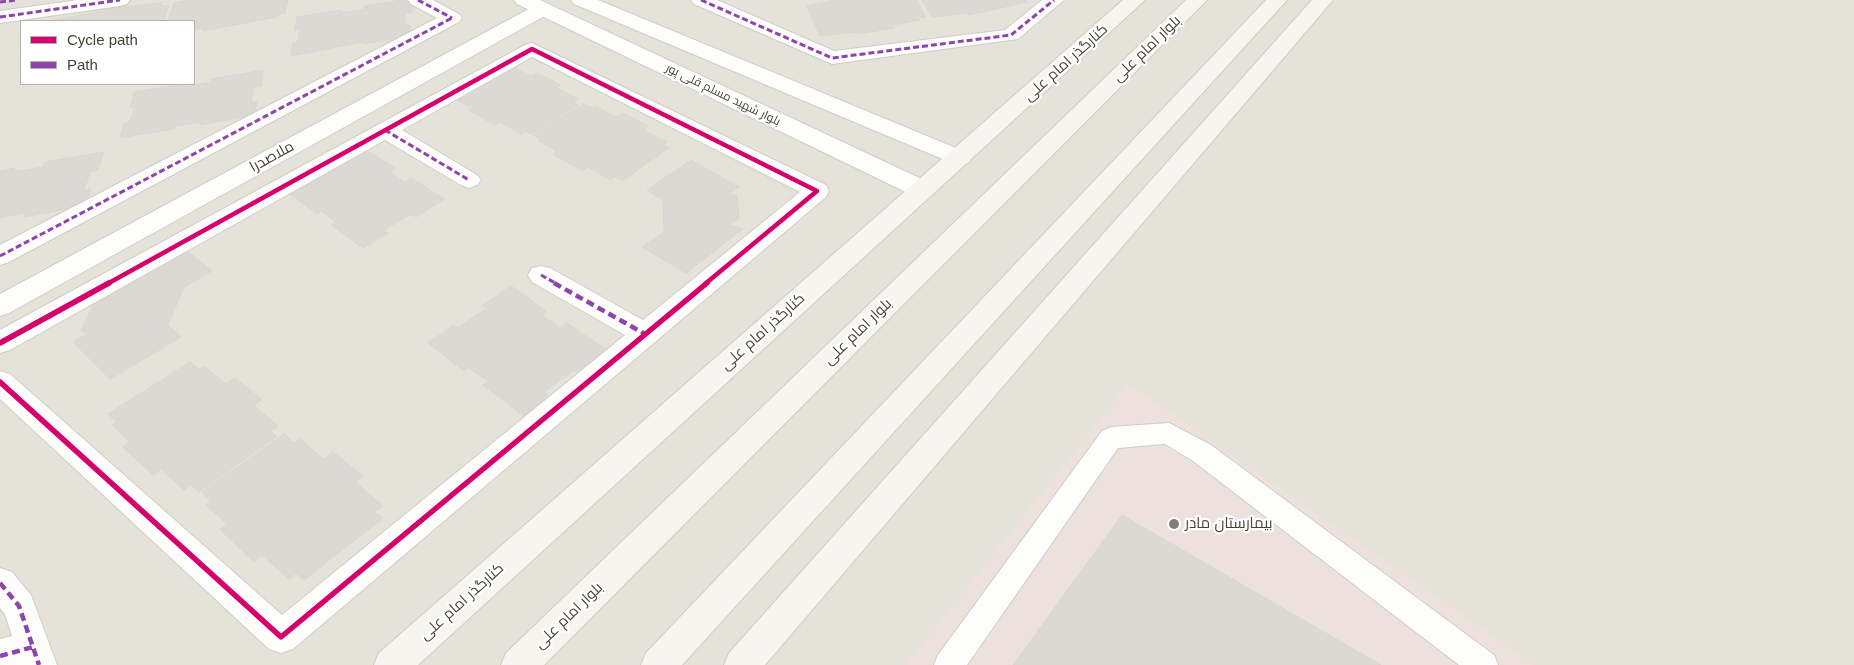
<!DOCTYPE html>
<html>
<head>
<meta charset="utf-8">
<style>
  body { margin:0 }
  #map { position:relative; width:1854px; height:665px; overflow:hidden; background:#f1f0eb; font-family:Arial,sans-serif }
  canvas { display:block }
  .legend { position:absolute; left:20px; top:20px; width:175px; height:65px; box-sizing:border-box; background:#fff; border:1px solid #b5b3af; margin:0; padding:6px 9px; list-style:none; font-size:15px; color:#474237 }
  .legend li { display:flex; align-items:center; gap:10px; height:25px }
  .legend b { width:25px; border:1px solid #b5b3af }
</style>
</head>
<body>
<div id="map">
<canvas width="1854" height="665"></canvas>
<ul class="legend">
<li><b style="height:6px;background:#d6006c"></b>Cycle path</li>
<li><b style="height:6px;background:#8e44ad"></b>Path</li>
</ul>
</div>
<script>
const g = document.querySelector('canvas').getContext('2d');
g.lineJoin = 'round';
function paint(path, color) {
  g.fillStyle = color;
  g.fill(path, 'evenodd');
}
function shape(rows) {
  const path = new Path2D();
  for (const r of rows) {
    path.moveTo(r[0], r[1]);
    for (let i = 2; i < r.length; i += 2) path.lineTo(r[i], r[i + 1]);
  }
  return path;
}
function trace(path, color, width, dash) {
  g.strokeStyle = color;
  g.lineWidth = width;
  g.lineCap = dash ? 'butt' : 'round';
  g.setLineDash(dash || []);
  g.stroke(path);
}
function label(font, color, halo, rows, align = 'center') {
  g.font = font + ' Arial,Cairo,sans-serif';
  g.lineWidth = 4.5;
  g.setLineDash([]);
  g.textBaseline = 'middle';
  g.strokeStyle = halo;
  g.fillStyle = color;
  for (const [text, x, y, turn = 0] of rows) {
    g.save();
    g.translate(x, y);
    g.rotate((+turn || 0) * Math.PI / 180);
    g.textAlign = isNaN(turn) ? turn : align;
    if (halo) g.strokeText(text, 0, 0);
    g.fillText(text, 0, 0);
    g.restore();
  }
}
const residential = shape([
  [0,0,1854,0,1854,665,0,665],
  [21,21,194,21,194,84,21,84]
]);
const medical = shape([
  [1128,383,1536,665,905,665]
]);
const building = shape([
  [188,0,288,0,285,13,276,15,276,17,203,31,203,28,194,30,194,21,168,21,174,3,188,0],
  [402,0,412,0,412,12,405,13,405,26,410,25,410,36,363,44,363,42,291,56,293,43,298,42,300,29,295,30,297,17,342,10,341,13,365,9,365,6,402,0],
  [834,0,917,0,926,17,918,18,920,20,893,25,894,28,857,34,856,32,820,36,807,6,834,0],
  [922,0,1025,0,1027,2,968,15,966,13,932,17,922,0],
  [161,3,160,6,169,5,163,21,50,21,92,13,93,10,161,3],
  [512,67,531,76,537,73,561,85,556,88,578,99,573,102,578,105,531,134,525,131,521,134,500,122,495,125,468,110,472,108,455,99,512,67],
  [263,70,261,86,254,87,251,102,257,101,254,115,200,125,201,122,175,126,174,129,120,138,124,123,130,122,135,106,130,108,134,92,184,84,184,87,211,82,211,79,263,70],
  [583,104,592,108,595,106,616,117,622,113,648,126,643,130,667,142,663,145,669,148,622,181,615,177,611,180,588,167,583,171,553,154,557,151,539,141,542,140,533,135,583,104],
  [366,150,395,168,389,172,405,182,411,178,444,199,416,217,411,214,384,230,388,233,363,248,331,225,336,222,321,211,317,214,288,193,343,166,340,164,366,150],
  [104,152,98,170,90,172,84,190,91,189,85,206,24,217,25,213,0,218,0,171,15,168,14,172,43,167,45,162,104,152],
  [691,160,739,187,729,194,737,196,739,218,729,224,743,229,686,273,642,247,664,232,663,200,647,190,691,160],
  [180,245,212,271,184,287,168,325,181,337,110,379,73,342,89,333,81,331,94,304,110,296,97,291,180,245],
  [511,286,546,311,541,315,560,328,567,323,608,351,579,374,574,370,544,392,549,396,524,416,483,385,488,381,469,368,464,371,428,343,454,325,458,328,487,308,482,306,511,286],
  [190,362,199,370,205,367,226,384,235,378,262,400,253,405,278,426,270,431,277,436,199,492,191,485,184,490,161,469,153,475,123,447,130,442,112,425,117,422,108,414,190,362],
  [284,434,294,443,300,439,323,459,333,452,363,476,355,482,383,506,375,512,383,518,304,580,296,573,289,579,262,555,254,562,220,529,227,524,206,505,211,502,202,492,284,434],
  [1122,515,1381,665,1013,665,1122,515]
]);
const service = shape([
  [1169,423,1211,445,1494,655,1498,665,1459,665,1193,461,1165,444,1118,448,967,665,934,665,938,655,1102,431,1111,427,1169,423]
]);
const minor = shape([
  [78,0,130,0,127,4,120,6,0,23,0,11,78,0],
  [408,0,433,0,459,14,462,18,459,22,9,262,0,265,0,245,437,18,411,4,408,0],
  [691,0,717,0,834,51,1005,30,1042,0,1064,0,1018,39,832,64,694,4,691,0],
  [543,3,550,5,553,9,550,13,9,313,0,316,0,294,536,5,543,3],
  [532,43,826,185,829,191,826,197,293,649,281,653,269,649,0,399,0,371,10,374,282,615,625,335,532,282,528,275,532,268,541,266,550,268,643,320,800,192,532,57,402,130,477,175,481,180,477,185,469,188,461,185,385,140,10,350,0,353,0,330,525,45,532,43],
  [0,568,12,572,31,595,57,665,0,665,0,639,12,636,5,614,0,608,0,568]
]);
const tertiary = shape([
  [514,0,540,0,930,183,933,189,930,195,921,197,912,195,517,4,514,0],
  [571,0,598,0,968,153,972,158,968,163,960,165,952,163,574,4,571,0]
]);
const secondary = shape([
  [1123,0,1145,0,418,665,374,665,379,653,1123,0],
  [1186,0,1207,0,544,665,501,665,506,653,1186,0],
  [1266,0,1287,0,682,665,641,665,646,653,1266,0],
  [1312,0,1333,0,765,665,724,665,729,653,1312,0]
]);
const quietFar1 = shape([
  [418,0,452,18],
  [701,0,832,58,1011,35,1054,0],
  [0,2,17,0],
  [0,17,120,0],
  [385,130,469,180],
  [0,256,452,18],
  [541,275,557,284]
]);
const quiet = shape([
  [554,283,645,334],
  [0,583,19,606,39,665],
  [0,656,33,647]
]);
const cyclewayFar1 = shape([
  [107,284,532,49,817,191,705,284]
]);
const cycleway = shape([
  [0,343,109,283],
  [0,382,281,637,707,283]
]);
const markers = [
  [1174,524,6,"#827f76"]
];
const farStreetnames = [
  ["بلوار شهید مسلم قلی پور",723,95,26]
];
const streetNames = [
  ["بلوار امام علی",1147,49,-44],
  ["کنارگذر امام علی",1066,63,-42],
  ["ملاصدرا",272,157,-29],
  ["کنارگذر امام علی",763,332,-42],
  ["بلوار امام علی",858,332,-44],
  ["کنارگذر امام علی",462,602,-42],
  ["بلوار امام علی",569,616,-44]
];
const poiNames = [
  ["بیمارستان مادر",1185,524]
];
paint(residential, '#e5e2d9');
paint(medical, '#ece1dc');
paint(building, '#dbd9d3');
trace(building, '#d9d7d1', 1);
trace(service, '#cfcdc8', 2);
trace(minor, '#cfcdc8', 2);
trace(tertiary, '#cfcdc8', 2);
trace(secondary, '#d0cdc2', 2);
paint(service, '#fdfdfc');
paint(minor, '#fdfdfc');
paint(tertiary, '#fdfdfc');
paint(secondary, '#f6f5ef');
trace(quietFar1, '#8e44ad', 3, [6, 3]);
trace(quiet, '#8e44ad', 4.5, [8, 4.5]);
trace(cyclewayFar1, '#d6006c', 4.5);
trace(cycleway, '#d6006c', 5.5);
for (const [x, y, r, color] of markers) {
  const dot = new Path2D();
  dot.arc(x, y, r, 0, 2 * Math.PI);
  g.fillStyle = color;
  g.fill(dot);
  trace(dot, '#fff', 2);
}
label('12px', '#474237', '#fff', farStreetnames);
label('15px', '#474237', '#fff', streetNames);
label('15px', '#474237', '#fff', poiNames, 'left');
</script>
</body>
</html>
